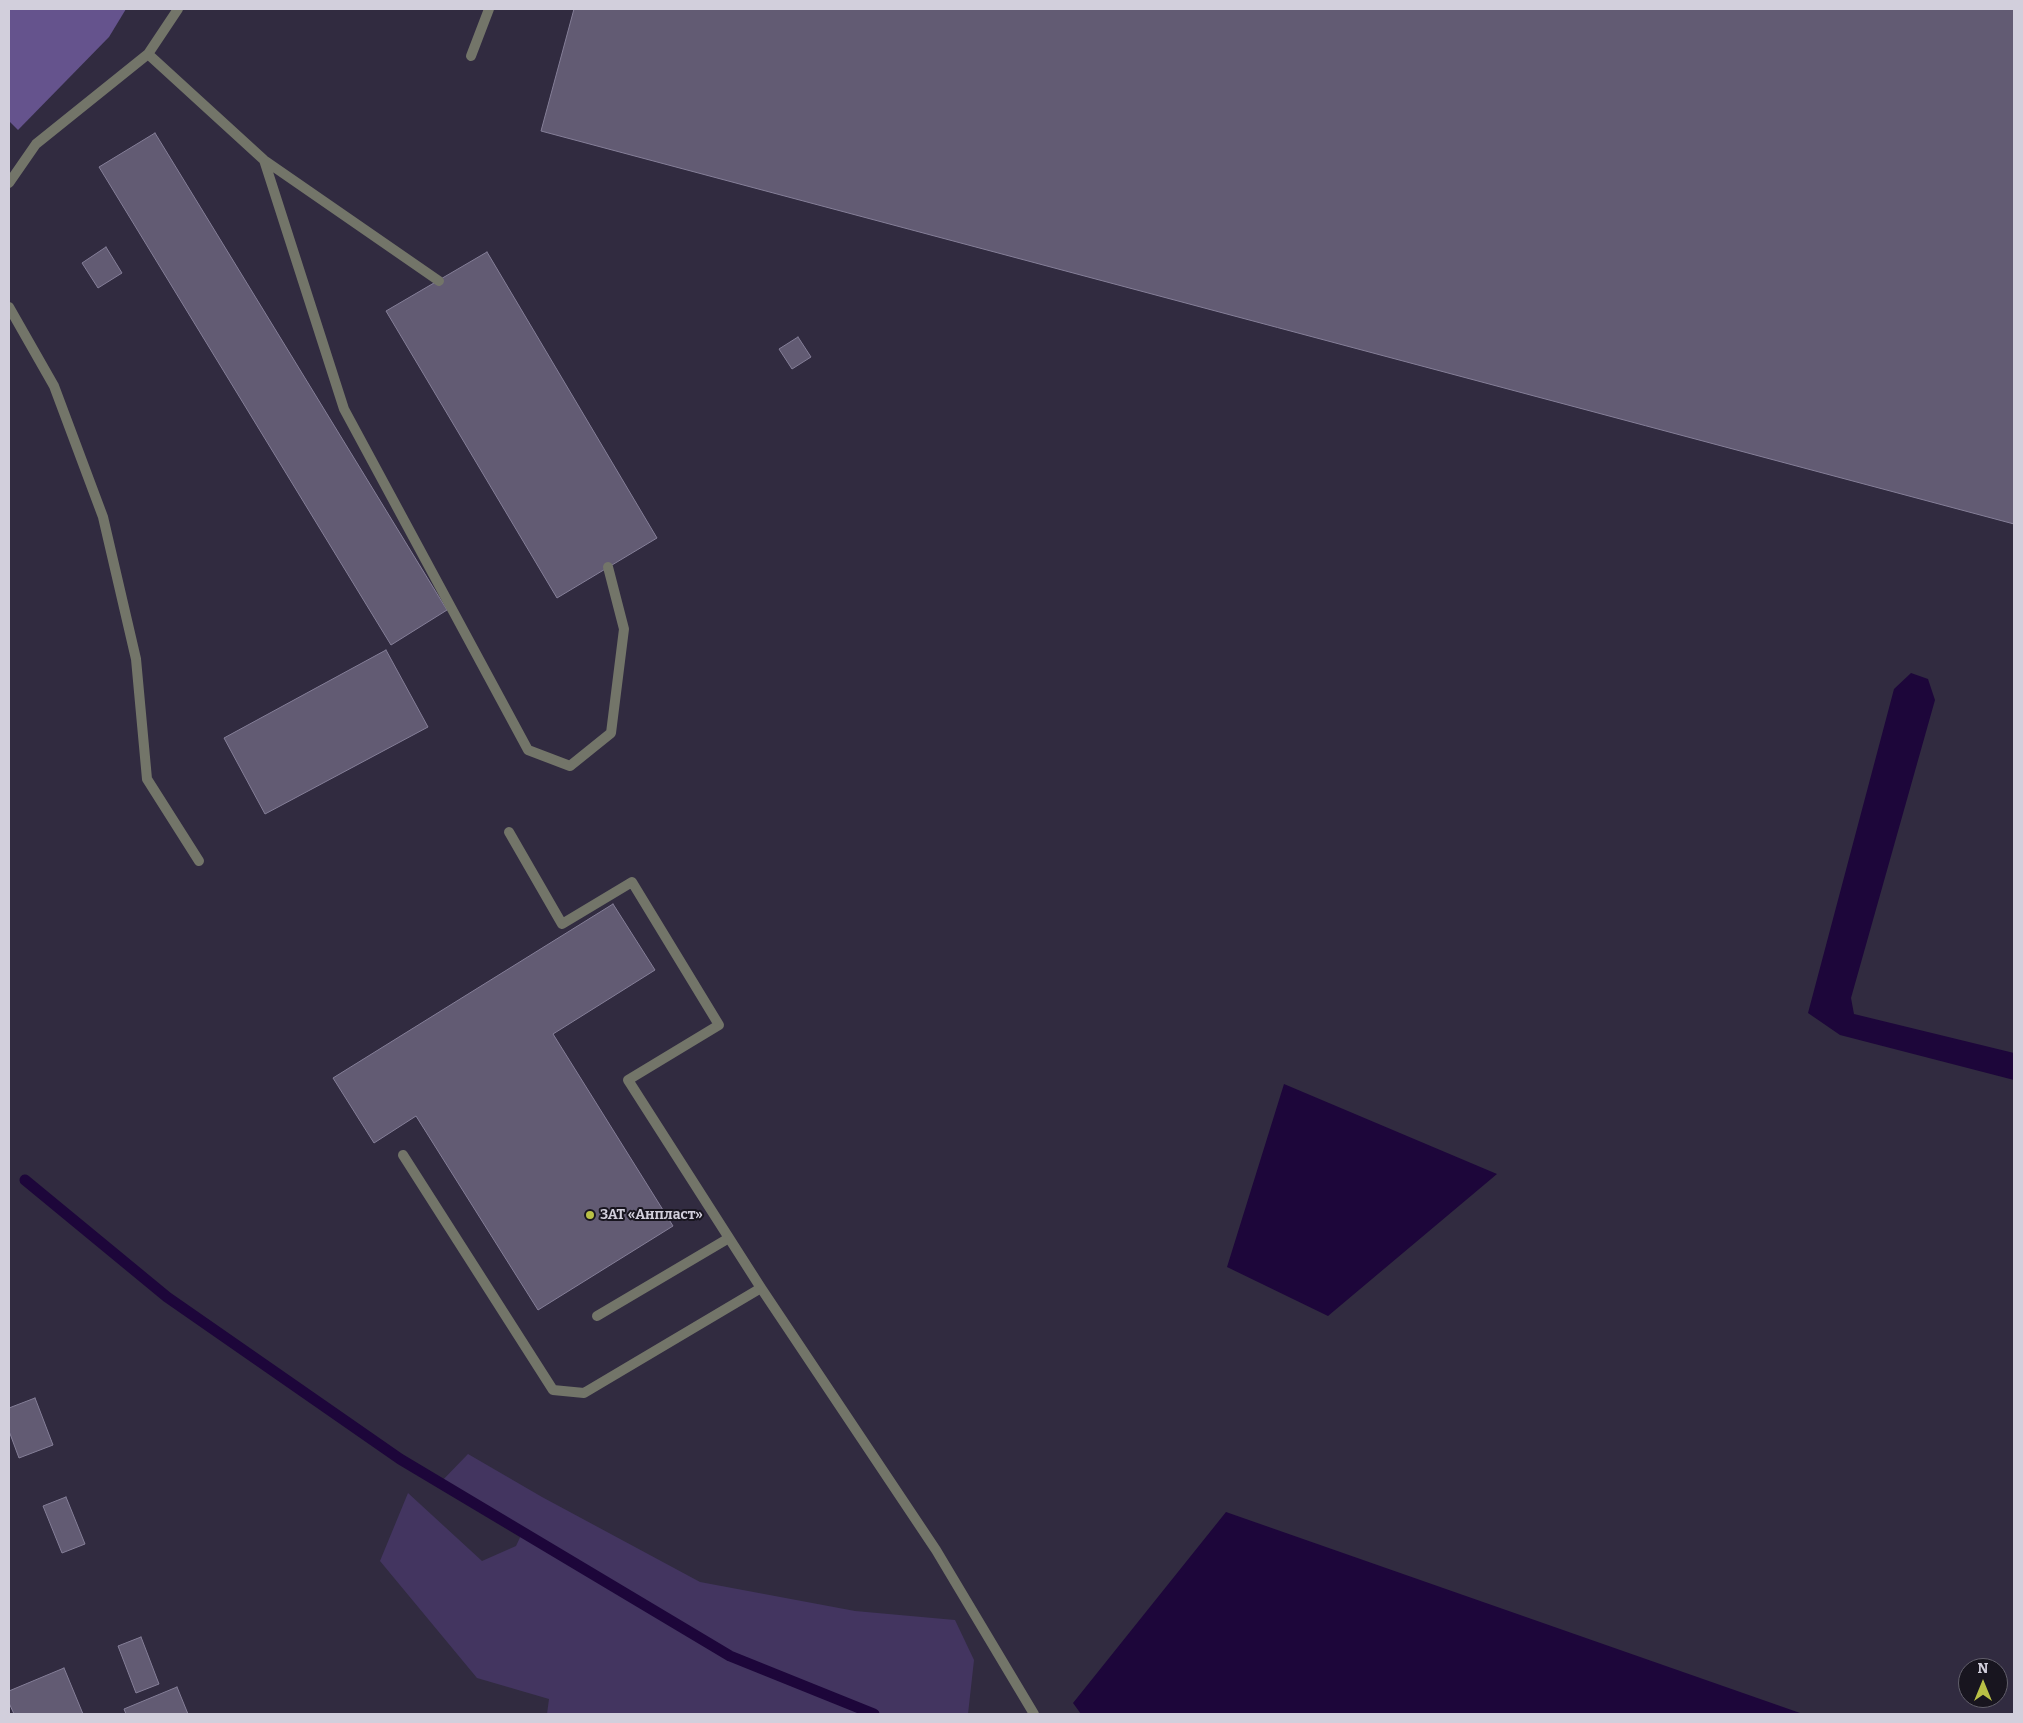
<!DOCTYPE html>
<html>
<head>
<meta charset="utf-8">
<style>
  body { margin:0 }
  #map { position:relative; width:2023px; height:1723px; overflow:hidden; background:#312b40; font-family:Bitter,serif }
  canvas { display:block }
  .frame { position:absolute; inset:0; border:10px solid #d2cfdc; pointer-events:none }
  .north { position:absolute; left:1958px; top:1658px; width:50px; height:50px; box-sizing:border-box; background:#18151f; border:1px solid #625f6b; border-radius:50%; rotate:0deg; font-size:14px; font-weight:700; line-height:20px; text-align:center; color:#d2cfdc }
  .north::after { content:''; display:block; margin:auto; width:18px; height:22px; background:#b9c046; clip-path:polygon(50% 0,100% 100%,50% 72%,0 100%) }
</style>
</head>
<body>
<div id="map">
<canvas width="2023" height="1723"></canvas>
<div class="frame"></div>
<div class="north">N</div>
</div>
<script>
const g = document.querySelector('canvas').getContext('2d');
g.lineJoin = 'round';
function paint(path, color) {
  g.fillStyle = color;
  g.fill(path, 'evenodd');
}
function shape(rows) {
  const path = new Path2D();
  for (const r of rows) {
    path.moveTo(r[0], r[1]);
    for (let i = 2; i < r.length; i += 2) path.lineTo(r[i], r[i + 1]);
  }
  return path;
}
function trace(path, color, width, dash) {
  g.strokeStyle = color;
  g.lineWidth = width;
  g.lineCap = dash ? 'butt' : 'round';
  g.setLineDash(dash || []);
  g.stroke(path);
}
function label(font, color, halo, rows, align = 'center') {
  g.font = font + ' Bitter,serif';
  g.lineWidth = 4;
  g.setLineDash([]);
  g.textBaseline = 'middle';
  g.strokeStyle = halo;
  g.fillStyle = color;
  for (const [text, x, y, turn = 0] of rows) {
    g.save();
    g.translate(x, y);
    g.rotate((+turn || 0) * Math.PI / 180);
    g.textAlign = isNaN(turn) ? turn : align;
    if (halo) g.strokeText(text, 0, 0);
    g.fillText(text, 0, 0);
    g.restore();
  }
}
const green = shape([
  [468,1454,542,1497,700,1582,855,1611,955,1620,974,1660,968,1714,547,1714,549,1699,477,1678,380,1561,408,1493,482,1561,516,1546,524,1529,438,1485]
]);
const forest = shape([
  [9,9,126,9,109,37,18,130,9,121]
]);
const water = shape([
  [1911,673,1928,679,1935,700,1851,998,1854,1014,2014,1053,2014,1080,1840,1035,1808,1013,1894,689],
  [1284,1084,1497,1174,1328,1316,1227,1267],
  [1226,1512,1803,1714,1081,1714,1073,1703]
]);
const stream = shape([
  [25,1180,167,1297,400,1459,730,1656,874,1714]
]);
const building = shape([
  [574,9,2014,9,2014,524,541,131,574,9],
  [155,133,447,610,391,645,99,167,155,133],
  [106,247,122,273,98,288,82,263,106,247],
  [487,252,657,538,557,598,386,311,487,252],
  [798,337,811,357,792,369,779,349,798,337],
  [386,650,428,727,265,814,224,738,386,650],
  [613,904,655,970,553,1034,673,1226,538,1310,416,1116,374,1143,333,1078,613,904],
  [35,1398,53,1445,19,1458,9,1431,9,1408,35,1398],
  [66,1497,85,1544,62,1553,43,1506,66,1497],
  [141,1637,159,1684,136,1693,118,1646,141,1637],
  [64,1668,83,1714,14,1714,9,1703,9,1691,64,1668],
  [177,1687,188,1714,126,1714,124,1709,177,1687]
]);
const lane = shape([
  [148,54,264,160,439,281],
  [471,56,489,9],
  [264,160,344,409,528,750,570,766,611,733,624,629,608,567],
  [9,183,36,144,148,54,178,9],
  [9,307,54,386,103,517,136,659,147,779,199,861],
  [509,832,562,924,632,882,719,1025,628,1080,761,1288,936,1550,1034,1714],
  [403,1155,553,1390,584,1393,761,1288],
  [597,1316,729,1238]
]);
const markers = [
  [590,1215,5,"#b9c046"]
];
const poiNames = [
  ["ЗАТ «Анпласт»",600,1215]
];
paint(green, '#433560');
paint(forest, '#65538d');
paint(water, '#1d063a');
trace(stream, '#1d063a', 11);
paint(building, '#625b73');
trace(building, '#857f98', 1);
trace(lane, '#737569', 10);
for (const [x, y, r, color] of markers) {
  const dot = new Path2D();
  dot.arc(x, y, r, 0, 2 * Math.PI);
  g.fillStyle = color;
  g.fill(dot);
  trace(dot, '#18151f', 2);
}
label('bold 14px', '#d2cfdc', '#18151f', poiNames, 'left');
</script>
</body>
</html>
